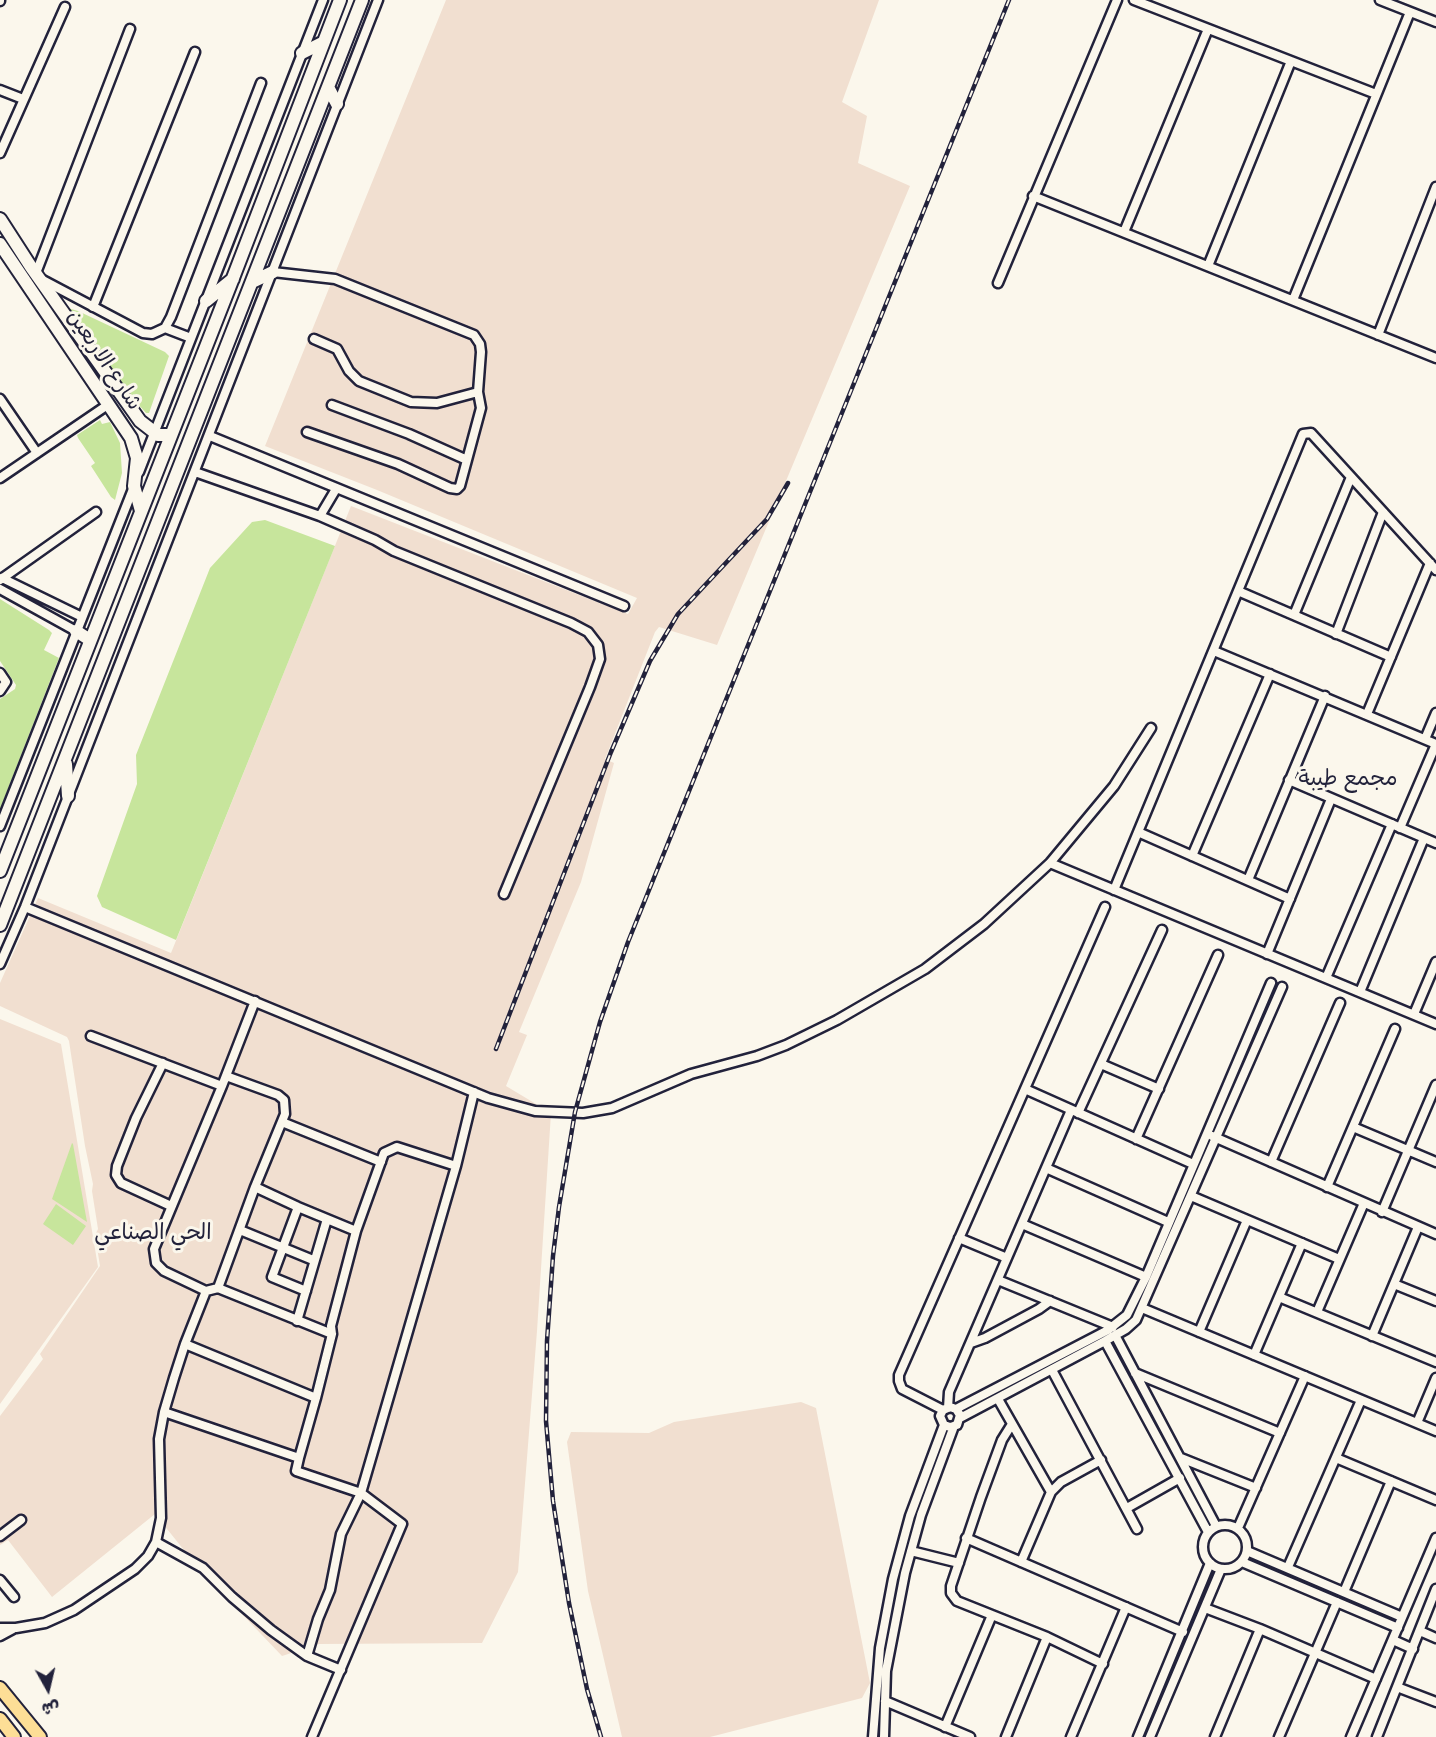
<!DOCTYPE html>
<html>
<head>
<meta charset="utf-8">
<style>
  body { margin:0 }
  #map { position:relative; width:1436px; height:1737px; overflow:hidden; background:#fbf7ec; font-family:Mynerve,"Playpen Sans Arabic",sans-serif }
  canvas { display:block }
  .north { position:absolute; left:18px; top:1659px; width:60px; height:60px; -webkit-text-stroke:4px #fbf7ec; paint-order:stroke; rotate:172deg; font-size:16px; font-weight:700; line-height:24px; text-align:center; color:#22223b }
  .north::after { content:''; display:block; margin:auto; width:21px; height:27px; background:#22223b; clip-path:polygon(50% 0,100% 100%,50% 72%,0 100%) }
</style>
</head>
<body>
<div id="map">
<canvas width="1436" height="1737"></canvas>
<div class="north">ش</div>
</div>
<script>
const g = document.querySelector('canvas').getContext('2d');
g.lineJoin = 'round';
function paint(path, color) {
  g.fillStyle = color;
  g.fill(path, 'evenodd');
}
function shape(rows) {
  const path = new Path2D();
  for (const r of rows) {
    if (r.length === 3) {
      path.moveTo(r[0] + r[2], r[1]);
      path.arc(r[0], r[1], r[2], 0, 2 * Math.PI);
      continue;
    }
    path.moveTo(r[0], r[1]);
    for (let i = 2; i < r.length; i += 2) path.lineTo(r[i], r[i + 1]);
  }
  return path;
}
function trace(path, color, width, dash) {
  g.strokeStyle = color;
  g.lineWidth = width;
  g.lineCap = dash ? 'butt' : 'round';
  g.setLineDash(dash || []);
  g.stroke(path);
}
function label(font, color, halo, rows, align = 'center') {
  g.font = font + ' Mynerve,"Playpen Sans Arabic",sans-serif';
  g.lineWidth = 6;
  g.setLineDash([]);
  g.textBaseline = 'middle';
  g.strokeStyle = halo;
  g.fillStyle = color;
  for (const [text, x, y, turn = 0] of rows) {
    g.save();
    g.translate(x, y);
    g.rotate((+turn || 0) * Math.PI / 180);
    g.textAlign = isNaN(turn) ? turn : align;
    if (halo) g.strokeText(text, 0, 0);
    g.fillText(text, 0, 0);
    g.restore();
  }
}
const built = shape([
  [446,0,879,0,842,102,867,116,858,163,910,186,717,645,659,627,655,632,605,759,614,763,581,882,519,1032,527,1035,506,1086,551,1113,537,1331,518,1572,482,1643,319,1644,282,1656,200,1570,155,1514,52,1597,8,1540,0,1545,0,1416,43,1359,40,1354,100,1266,95,1235,98,1229,92,1191,93,1184,85,1146,69,1041,67,1037,0,1006,0,983,38,898,171,953,351,506,628,614,637,598,377,490,265,446],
  [0,1019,61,1044,98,1267,0,1404],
  [801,1402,816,1408,870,1683,862,1698,710,1737,622,1737,588,1591,567,1442,571,1432,649,1433,674,1422]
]);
const green = shape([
  [64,307,78,311,165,352,169,356,149,413,146,413,120,384],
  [100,420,102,424,110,422,120,443,122,473,115,500,111,497,91,466,95,463,78,438,77,435],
  [265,520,335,546,176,940,102,907,97,896,137,784,136,755,210,568,252,522],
  [0,599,49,630,52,633,44,650,59,658,0,809,0,699,15,689,16,685,0,661],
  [72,1143,73,1144,87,1222,52,1199],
  [56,1204,86,1226,73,1245,43,1224]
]);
const street = shape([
  [1134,0,1376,94],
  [1380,0,1436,22],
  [0,1,0,0],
  [0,90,23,99],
  [0,153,65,7],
  [1033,196,1436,358],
  [1124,232,1208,29],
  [1208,266,1291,61],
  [273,272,335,279,474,335,480,344,481,352,478,392,437,403,411,402,359,381,349,371,337,349,314,339],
  [36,273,130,29],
  [39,278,143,333,152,334,165,328,171,317,261,83],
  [998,283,1117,0],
  [1293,300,1410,12],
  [93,307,195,52],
  [165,328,191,338],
  [1378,335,1436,187],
  [0,399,37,453],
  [332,405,409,434,467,460,481,408,478,392],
  [307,432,398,464,450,488,457,489,460,486,467,460],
  [210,436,624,606],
  [139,472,323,0],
  [195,472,320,516],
  [0,478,109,404],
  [336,489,320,516,375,540,394,551,571,623,588,632,598,645,600,659,590,687,504,894],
  [2,578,82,617],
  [0,580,96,512],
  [0,589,76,631],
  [1238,591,1391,657],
  [1294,615,1351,477],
  [1336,634,1383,512],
  [1214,651,1436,744],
  [0,673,6,682,0,691],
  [1367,714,1430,563],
  [1425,739,1436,713],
  [1289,780,1436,843],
  [0,826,135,484],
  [1400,828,1436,744],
  [1138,832,1290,899],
  [1192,856,1270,674],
  [1050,863,1436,1024],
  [1248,880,1325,696],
  [1114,890,1303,434,1311,433,1436,570],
  [25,907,488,1098,535,1111,583,1113,612,1108,691,1074,757,1056,786,1045,837,1020,925,969,984,924,1050,863,1114,786,1151,728],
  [1267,954,1331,799],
  [0,964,25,907,378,0],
  [1326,978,1392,824],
  [1360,992,1424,838],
  [1414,1014,1436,962],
  [91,1036,222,1086],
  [163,1063,136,1118,117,1166,116,1175,121,1183,171,1206],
  [1101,1064,1159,1089],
  [1025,1089,1193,1164],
  [1078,1113,1162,930],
  [282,1122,381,1162],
  [1353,1127,1436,1162],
  [1212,1136,1436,1234],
  [1136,1139,1218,955],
  [1271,1162,1340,1003],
  [1046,1168,1168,1222],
  [255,1187,298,1207,356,1231],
  [1327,1187,1395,1029],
  [1191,1196,1339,1259],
  [298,1207,272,1277,306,1291],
  [1382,1212,1436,1085],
  [1022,1224,1146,1277],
  [240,1230,313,1260],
  [959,1238,1007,1258],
  [998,1280,1113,1327],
  [1394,1284,1436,1301],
  [218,1288,332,1334],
  [206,1291,164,1271,156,1263,154,1249,222,1086,255,1001],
  [1279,1297,1436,1362],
  [1142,1308,1436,1431],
  [1317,1312,1364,1203],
  [297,1321,327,1219],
  [1199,1332,1247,1220],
  [1115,1335,1216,1526],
  [1372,1336,1418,1227],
  [1105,1341,1208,1532],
  [971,1343,985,1338,1039,1309,1050,1301],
  [185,1344,316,1398,332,1334,331,1326,356,1231,384,1153,397,1147,456,1166],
  [1254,1355,1302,1243],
  [1052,1370,1137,1529],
  [1135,1373,1280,1433],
  [998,1399,1051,1492],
  [948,1408,949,1392,1071,1110],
  [956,1409,960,1415,957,1425,950,1427,944,1425,940,1416,943,1410,950,1407,956,1409,1108,1330,1127,1315,1146,1277,1271,983],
  [943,1410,902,1389,899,1381,899,1375,1105,907],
  [164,1412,299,1458,296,1471,361,1493,402,1524,312,1737],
  [960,1418,1105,1341,1126,1329,1136,1320,1282,987],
  [1417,1423,1436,1378],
  [1012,1424,1002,1440,981,1497,951,1586,951,1593,957,1601,1047,1637,1103,1664],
  [299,1458,316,1398],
  [1181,1458,1256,1488],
  [1336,1458,1436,1500],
  [1127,1508,1180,1478],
  [1225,1547,22],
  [1238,1528,1305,1376],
  [0,1536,21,1520],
  [966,1538,1183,1632],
  [156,1542,203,1568,232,1597,271,1630,307,1656],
  [911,1551,959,1563],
  [1247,1551,1402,1617],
  [1021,1562,1051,1492,1061,1482,1101,1460],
  [1242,1562,1398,1628],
  [1288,1567,1361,1400],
  [0,1580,14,1597],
  [1344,1592,1391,1481],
  [1205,1608,1260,1629,1376,1679],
  [0,1628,16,1628,45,1623,74,1610,135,1569,148,1556,156,1542,161,1518,159,1439,164,1412,174,1378,185,1344,206,1291,218,1288,255,1187,285,1114,284,1100,278,1095,226,1076],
  [1420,1631,1436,1638],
  [0,1636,13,1629],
  [1393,1640,1413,1649],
  [341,1670,307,1656,318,1619,330,1590,341,1534,361,1493,456,1166,474,1092],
  [1397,1687,1436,1702],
  [885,1701,970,1737],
  [945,1727,992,1615],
  [873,1737,880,1648,893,1579,910,1516,944,1425],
  [884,1737,886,1671,905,1573,921,1515,954,1426],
  [1006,1737,1047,1637],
  [1071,1737,1126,1607],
  [1138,1737,1210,1563],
  [1150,1737,1221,1569],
  [1215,1737,1260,1629],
  [1279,1737,1337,1602],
  [1351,1737,1436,1538],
  [1377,1737,1436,1589]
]);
const secondary = shape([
  [302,53,322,43],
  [328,87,337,104],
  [0,219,31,267,140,421,158,435,171,435],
  [0,244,131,438,137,458,134,486,141,511],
  [252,282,273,272],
  [206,301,233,279],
  [76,631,90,640],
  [66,764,68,796],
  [0,871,233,278,340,0],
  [0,925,362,0]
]);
const primary = shape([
  [0,1688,40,1737],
  [0,1719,14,1737]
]);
const rail = shape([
  [496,1049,611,752,650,661,678,614,767,519,788,483],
  [601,1737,587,1689,569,1603,553,1501,546,1421,547,1341,553,1256,559,1207,575,1112,600,1022,628,942,1009,0]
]);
const streetNames = [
  ["شارع الاربعين",103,361,56]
];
const neighbourhoodNames = [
  ["مجمع طيبة",1348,780],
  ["الحي الصناعي",153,1234]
];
paint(built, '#f1dfd0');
paint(green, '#c7e59c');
trace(street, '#22223b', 13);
trace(secondary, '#22223b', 16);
trace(primary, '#22223b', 16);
trace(street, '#fbf7ec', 8);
trace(secondary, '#fbf7ec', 12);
trace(primary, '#fdde96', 12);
trace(rail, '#22223b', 4.5);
trace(rail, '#fbf7ec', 2, [7]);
label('21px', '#22223b', '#fbf7ec', streetNames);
label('22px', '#22223b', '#fbf7ec', neighbourhoodNames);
</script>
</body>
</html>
